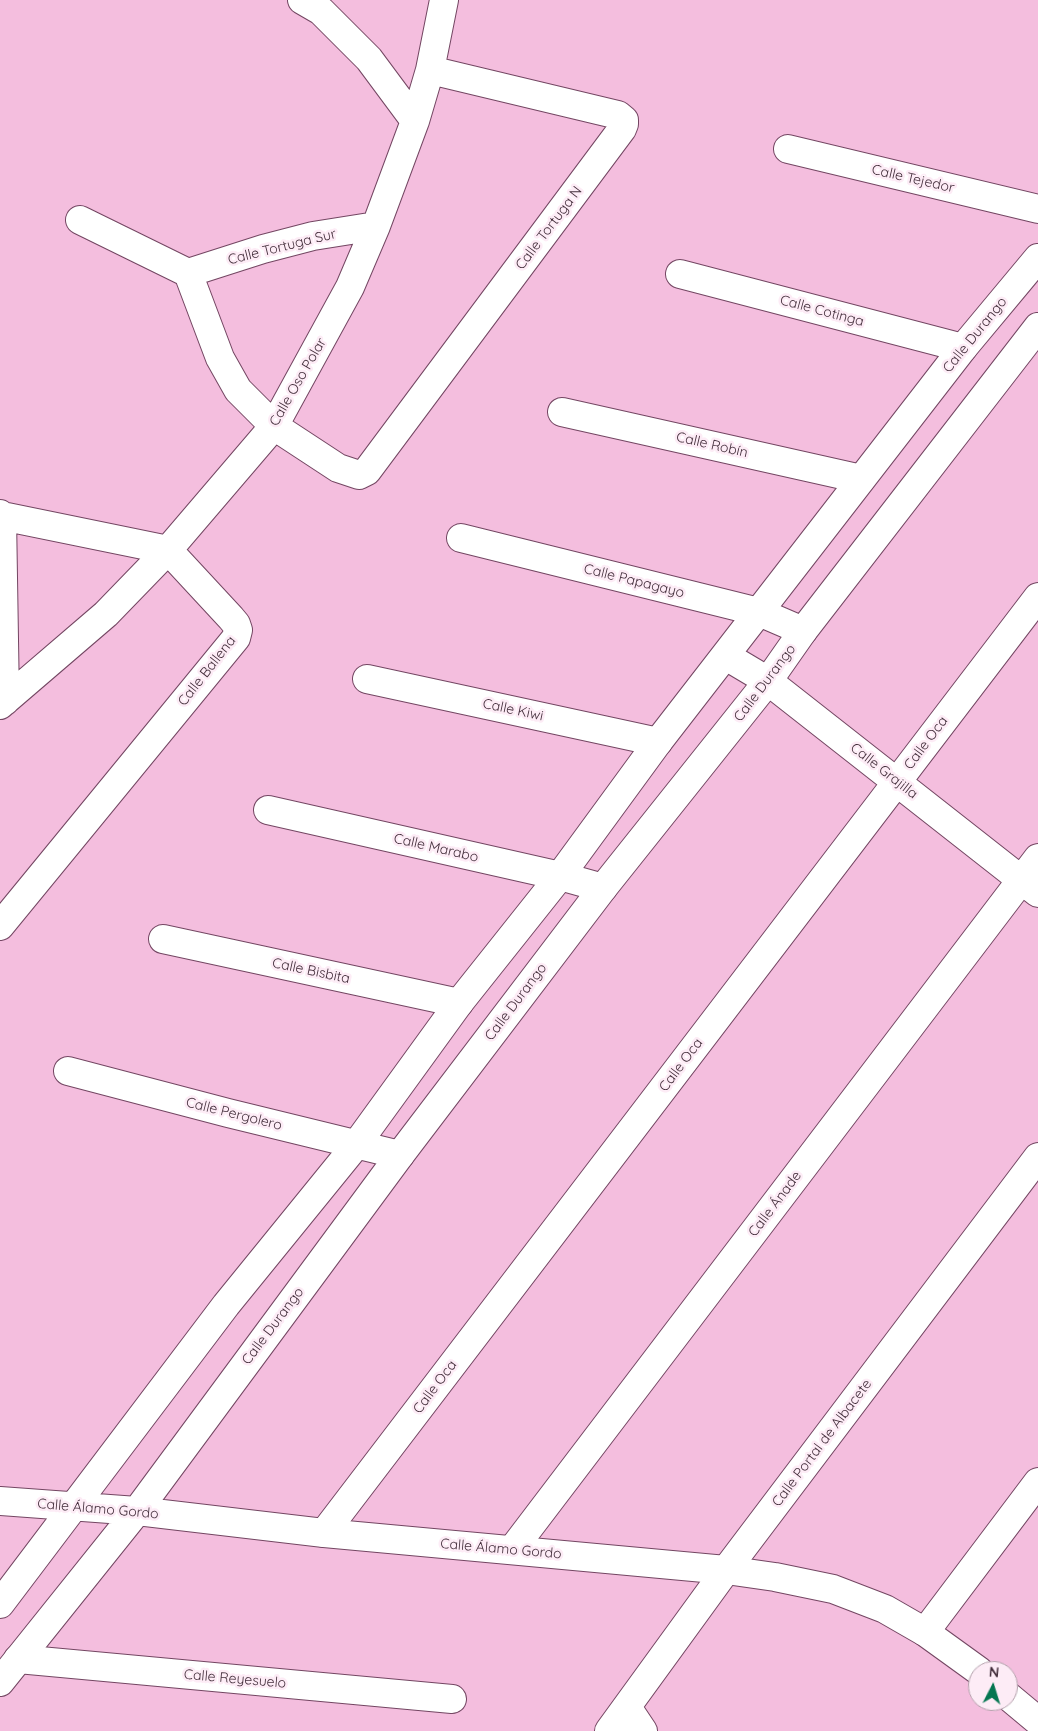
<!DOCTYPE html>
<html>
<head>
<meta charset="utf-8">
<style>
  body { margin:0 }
  #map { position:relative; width:1038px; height:1731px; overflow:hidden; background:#f4bede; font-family:Quicksand,sans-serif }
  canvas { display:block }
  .north { position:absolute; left:968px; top:1661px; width:50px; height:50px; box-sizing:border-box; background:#fdecf6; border:1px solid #b3a0ab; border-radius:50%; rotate:5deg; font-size:14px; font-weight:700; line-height:20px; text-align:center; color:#432e3b }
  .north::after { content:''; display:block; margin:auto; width:18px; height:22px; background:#057651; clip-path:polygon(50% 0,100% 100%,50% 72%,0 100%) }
</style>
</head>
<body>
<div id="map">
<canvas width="1038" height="1731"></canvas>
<div class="north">N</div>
</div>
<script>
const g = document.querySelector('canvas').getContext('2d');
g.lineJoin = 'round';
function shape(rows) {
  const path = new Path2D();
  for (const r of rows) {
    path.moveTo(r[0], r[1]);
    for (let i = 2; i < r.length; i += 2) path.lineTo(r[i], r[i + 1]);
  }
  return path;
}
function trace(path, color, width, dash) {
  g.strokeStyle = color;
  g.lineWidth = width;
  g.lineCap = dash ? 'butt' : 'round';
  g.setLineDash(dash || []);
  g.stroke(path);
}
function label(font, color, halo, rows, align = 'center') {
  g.font = font + ' Quicksand,sans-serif';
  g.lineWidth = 5;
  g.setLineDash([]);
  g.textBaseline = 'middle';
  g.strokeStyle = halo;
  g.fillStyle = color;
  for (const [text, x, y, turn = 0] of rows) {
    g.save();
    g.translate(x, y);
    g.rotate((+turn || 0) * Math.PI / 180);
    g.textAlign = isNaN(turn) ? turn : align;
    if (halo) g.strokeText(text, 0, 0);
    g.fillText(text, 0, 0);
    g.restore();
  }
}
const street = shape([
  [302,0,321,11,369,59,415,121],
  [788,149,1038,209],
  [80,220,188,273,220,358,238,390,274,426,338,468,359,475,367,471,622,129,624,124,624,120,618,115,430,70],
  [188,273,263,249,313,236,376,226],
  [680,274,963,348],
  [562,412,861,479],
  [0,514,2,516,168,550,231,618,236,624,238,630,236,638,0,926],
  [2,516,5,701],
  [461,538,759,612,803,631],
  [726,656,768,681,1038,893],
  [367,679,658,742],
  [0,705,106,614,168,550,274,426,350,287,376,226,415,121,430,70,444,0],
  [268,810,560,876,603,888],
  [163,939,459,1003],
  [68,1071,228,1113,400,1155],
  [324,1533,1038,597],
  [512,1550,1038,858],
  [925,1632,1038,1482],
  [18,1659,452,1699],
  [627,1707,643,1731],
  [609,1731,726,1570,1038,1157]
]);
const secondary = shape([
  [0,1501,137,1511,324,1533,726,1570,775,1577,833,1589,885,1609,925,1632,979,1671],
  [0,1604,226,1305,356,1145,459,1003,560,876,658,742,963,348,1038,258],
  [0,1682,137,1511,400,1155,603,888,768,681,803,631,1038,327],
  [1008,1696,1038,1721]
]);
const streetNames = [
  ["Calle Tejedor",913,179,13],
  ["Calle Tortuga N",549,228,-53],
  ["Calle Tortuga Sur",282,247,-14],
  ["Calle Cotinga",822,311,15],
  ["Calle Durango",975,335,-51],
  ["Calle Oso Polar",298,382,-60],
  ["Calle Robín",712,445,13],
  ["Calle Papagayo",634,581,14],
  ["Calle Ballena",207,671,-52],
  ["Calle Durango",765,683,-53],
  ["Calle Kiwi",513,710,12],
  ["Calle Oca",926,743,-53],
  ["Calle Grajilla",884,771,38],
  ["Calle Marabo",436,848,13],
  ["Calle Bisbita",311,971,12],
  ["Calle Durango",516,1002,-53],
  ["Calle Oca",681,1065,-53],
  ["Calle Pergolero",234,1114,14],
  ["Calle Ánade",775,1204,-53],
  ["Calle Durango",273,1326,-53],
  ["Calle Oca",435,1387,-53],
  ["Calle Portal de Albacete",822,1443,-53],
  ["Calle Álamo Gordo",98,1509,5],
  ["Calle Álamo Gordo",501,1549,5],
  ["Calle Reyesuelo",235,1679,5]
];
trace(street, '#734662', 30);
trace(secondary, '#734662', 30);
trace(street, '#fff', 28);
trace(secondary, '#fff', 28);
label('14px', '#432e3b', '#fdecf6', streetNames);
</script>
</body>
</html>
